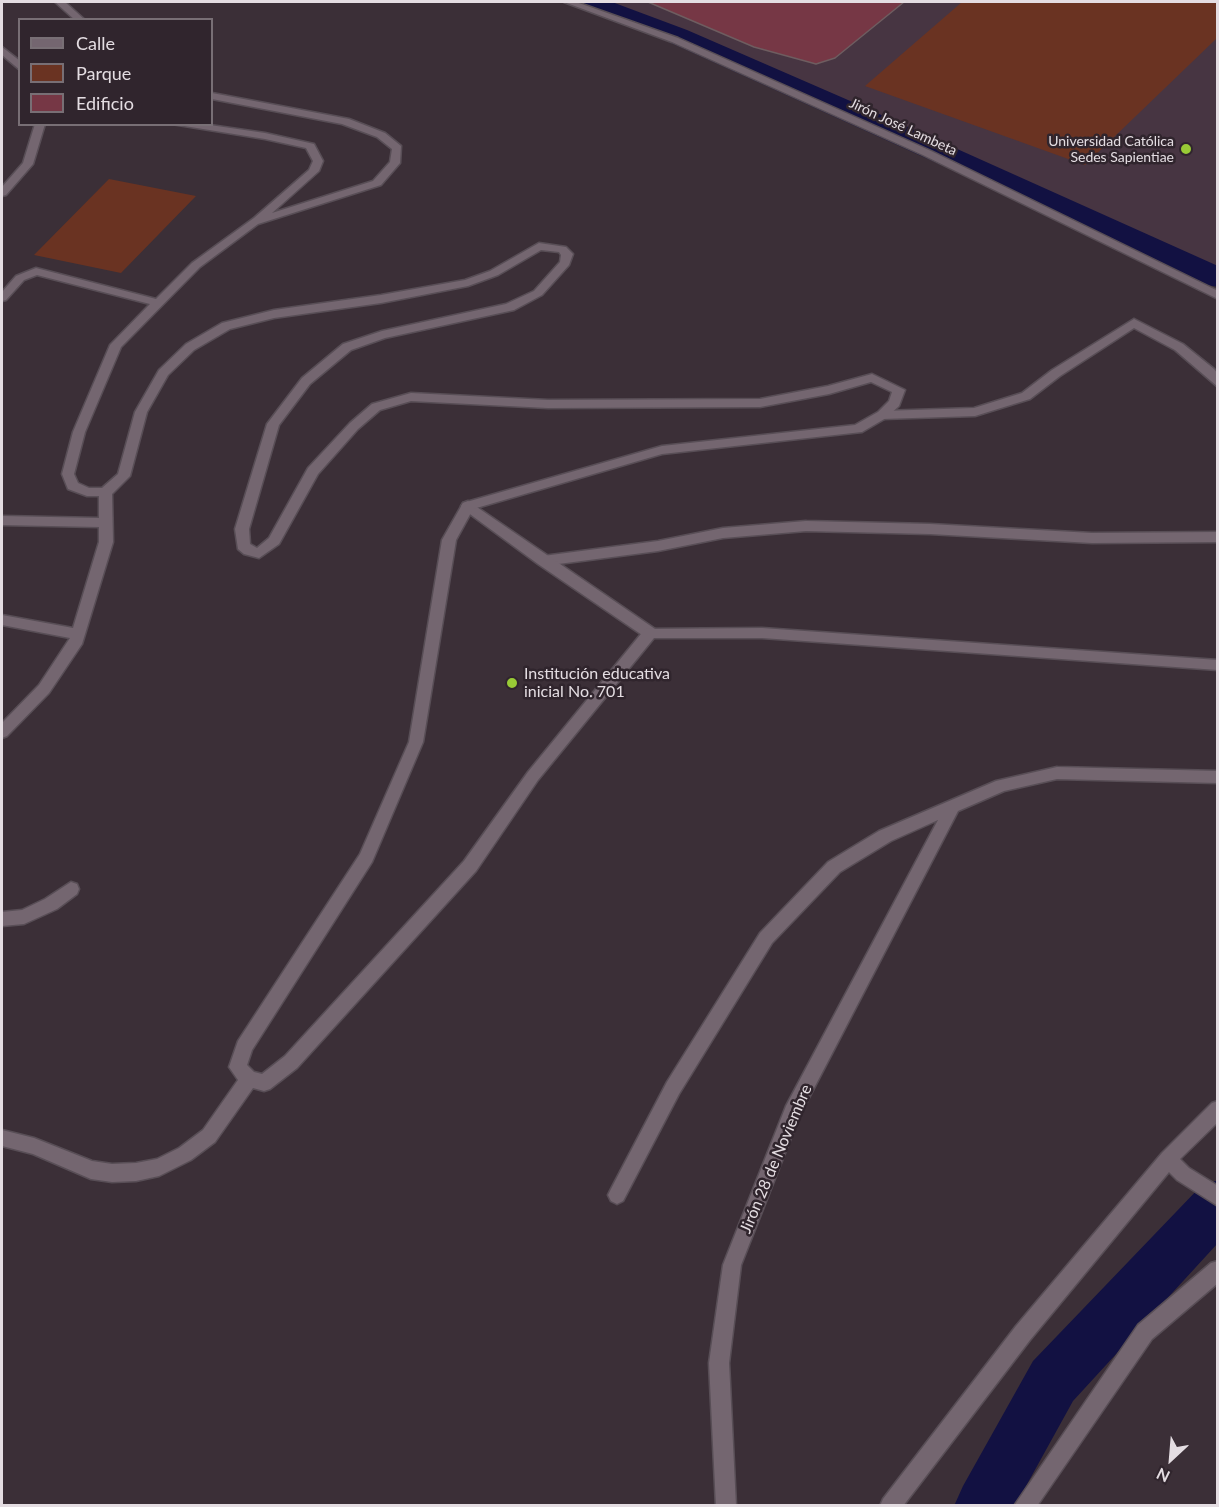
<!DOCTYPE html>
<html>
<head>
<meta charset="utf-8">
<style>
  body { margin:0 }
  #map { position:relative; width:1219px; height:1507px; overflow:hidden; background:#3b2f37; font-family:Lato,sans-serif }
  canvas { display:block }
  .frame { position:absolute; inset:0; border:3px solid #e4dde2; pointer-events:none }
  .legend { position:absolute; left:18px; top:18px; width:195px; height:108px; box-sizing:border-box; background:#30252d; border:2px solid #786f75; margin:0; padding:8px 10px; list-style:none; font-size:18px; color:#e4dde2 }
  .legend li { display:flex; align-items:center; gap:12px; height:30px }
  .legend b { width:30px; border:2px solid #786f75 }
  .north { position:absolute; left:1141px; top:1429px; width:60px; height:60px; -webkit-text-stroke:4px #30252d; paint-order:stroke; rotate:206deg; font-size:16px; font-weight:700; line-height:24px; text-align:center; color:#e4dde2 }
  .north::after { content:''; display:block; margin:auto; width:21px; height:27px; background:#e4dde2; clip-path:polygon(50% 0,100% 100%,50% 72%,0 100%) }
</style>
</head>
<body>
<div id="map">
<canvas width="1219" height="1507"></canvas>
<div class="frame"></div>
<ul class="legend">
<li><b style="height:8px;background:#746670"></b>Calle</li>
<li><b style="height:16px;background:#6a3322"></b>Parque</li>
<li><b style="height:16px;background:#763745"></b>Edificio</li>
</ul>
<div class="north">N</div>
</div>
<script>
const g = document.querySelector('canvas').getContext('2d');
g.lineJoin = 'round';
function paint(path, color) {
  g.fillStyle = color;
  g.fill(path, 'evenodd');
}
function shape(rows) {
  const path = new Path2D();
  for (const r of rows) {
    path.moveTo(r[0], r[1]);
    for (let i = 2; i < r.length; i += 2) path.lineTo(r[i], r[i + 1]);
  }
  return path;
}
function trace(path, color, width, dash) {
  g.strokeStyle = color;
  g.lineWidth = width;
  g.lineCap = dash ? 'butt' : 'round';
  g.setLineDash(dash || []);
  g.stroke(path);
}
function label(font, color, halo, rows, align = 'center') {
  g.font = font + ' Lato,sans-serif';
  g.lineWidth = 5;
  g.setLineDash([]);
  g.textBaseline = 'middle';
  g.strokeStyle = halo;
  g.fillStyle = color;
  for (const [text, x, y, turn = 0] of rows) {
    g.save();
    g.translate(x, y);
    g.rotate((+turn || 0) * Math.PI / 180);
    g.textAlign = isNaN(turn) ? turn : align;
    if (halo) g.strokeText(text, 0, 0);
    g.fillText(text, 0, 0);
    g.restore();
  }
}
const built = shape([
  [597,2,1217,2,1217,275,818,96]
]);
const green = shape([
  [962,2,1217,2,1217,38,1085,165,865,86],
  [109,179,196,196,121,273,34,255]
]);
const canal = shape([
  [576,2,612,2,687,30,848,100,1218,266,1218,287,1207,285,669,42,580,8,576,2],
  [1218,1180,1218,1243,1073,1401,1015,1506,954,1506,963,1486,1033,1361,1200,1187,1218,1180]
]);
const building = shape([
  [648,2,904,2,835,58,816,64,754,47,648,2]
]);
const service = shape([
  [1134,319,1183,344,1214,369,1218,374,1218,387,1175,350,1134,328,1060,376,1030,399,975,416,882,419,876,415,882,411,974,408,1022,393,1052,370,1134,319],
  [806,521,930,524,1092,533,1218,532,1218,542,1092,543,930,534,806,531,723,538,658,551,543,566,536,561,543,556,658,541,723,528,806,521]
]);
const pedestrian = shape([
  [468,501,655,629,657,633,655,637,645,637,538,564,463,509,461,506,463,503,468,501]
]);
const minor = shape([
  [55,2,65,2,85,20,75,20,55,2],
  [564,2,576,2,678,38,931,151,1218,291,1218,299,923,155,672,42,564,2],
  [2,47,20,61,20,70,2,55,2,47],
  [212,93,349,119,385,133,401,146,400,163,381,185,258,224,200,267,121,347,85,432,74,474,78,483,89,488,102,488,118,474,135,412,159,370,186,344,222,323,274,310,381,295,465,280,490,271,539,243,566,247,573,254,569,265,542,295,514,310,385,338,351,350,310,384,279,425,249,529,250,544,257,548,269,538,308,468,350,423,372,404,411,393,548,400,760,399,828,386,872,374,905,390,899,406,886,418,862,432,662,454,473,509,456,540,423,742,372,862,252,1050,247,1065,254,1072,262,1074,285,1056,464,861,528,772,645,629,762,628,1218,660,1218,670,762,638,654,638,538,780,476,871,297,1068,270,1089,264,1091,253,1088,215,1142,191,1160,159,1176,136,1181,112,1182,91,1179,33,1154,2,1146,2,1130,34,1138,92,1161,112,1164,136,1163,157,1159,179,1148,203,1130,238,1080,229,1067,238,1041,360,854,409,742,442,540,463,503,662,446,855,425,878,412,889,401,892,392,871,382,829,394,760,407,548,408,411,401,380,410,358,429,318,474,279,544,259,558,244,554,238,549,235,529,267,424,302,378,343,344,382,331,506,304,534,291,560,262,561,255,559,252,541,250,498,275,468,286,381,303,274,318,230,329,194,350,168,375,147,412,130,476,112,494,113,542,82,644,49,693,7,736,2,738,2,723,39,685,70,638,2,625,2,615,73,628,99,542,99,527,2,525,2,516,99,518,99,496,87,496,68,489,62,474,73,432,110,345,150,304,37,275,24,280,6,300,2,301,2,292,16,276,36,268,156,299,192,263,254,218,309,170,313,161,306,148,265,139,172,124,203,124,265,133,314,144,323,161,319,171,272,213,373,181,390,162,392,149,377,137,342,124,212,99,212,93],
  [35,124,45,124,33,164,6,195,2,196,2,187,23,163,35,124],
  [1057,767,1218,771,1218,783,1057,779,1004,791,958,811,800,1115,741,1265,729,1363,736,1506,716,1506,709,1363,723,1265,786,1106,938,820,891,841,840,872,772,943,679,1094,623,1201,617,1204,611,1201,608,1195,611,1189,667,1082,760,933,828,862,879,831,996,781,1057,767],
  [71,882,77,884,79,889,77,894,57,909,24,924,2,926,2,912,22,910,45,899,71,882],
  [1218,1101,1218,1122,1180,1159,1189,1168,1218,1186,1218,1206,1177,1180,1169,1172,1030,1340,903,1506,880,1506,883,1499,1016,1326,1162,1153,1212,1103,1218,1101],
  [1218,1261,1218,1283,1152,1339,1037,1506,1014,1506,1138,1325,1211,1263,1218,1261]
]);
const markers = [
  [1186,149,6,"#99cb36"],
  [512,683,6,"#99cb36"]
];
const farStreetnames = [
  ["Jirón José Lambeta",903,127,25]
];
const farPoinames = [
  ["Universidad Católica",1174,141],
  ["Sedes Sapientiae",1174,157]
];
const poiNames = [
  ["Institución educativa",524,674],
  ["inicial No. 701",524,692]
];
const streetNames = [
  ["Jirón 28 de Noviembre",776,1159,-67]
];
paint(built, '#473542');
paint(green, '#6a3322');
paint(canal, '#121142');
paint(building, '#763745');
trace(building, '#6e5d60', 1.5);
trace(service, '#584e56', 3);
trace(pedestrian, '#584e56', 3);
trace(minor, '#584e56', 3);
paint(service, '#746670');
paint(pedestrian, '#746670');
paint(minor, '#746670');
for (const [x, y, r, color] of markers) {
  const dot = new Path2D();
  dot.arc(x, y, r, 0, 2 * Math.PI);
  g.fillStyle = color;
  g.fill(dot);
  trace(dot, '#30252d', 2);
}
label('14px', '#e4dde2', '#30252d', farStreetnames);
label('14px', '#e4dde2', '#30252d', farPoinames, 'right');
label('16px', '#e4dde2', '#30252d', poiNames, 'left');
label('16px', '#e4dde2', '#30252d', streetNames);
</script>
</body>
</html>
